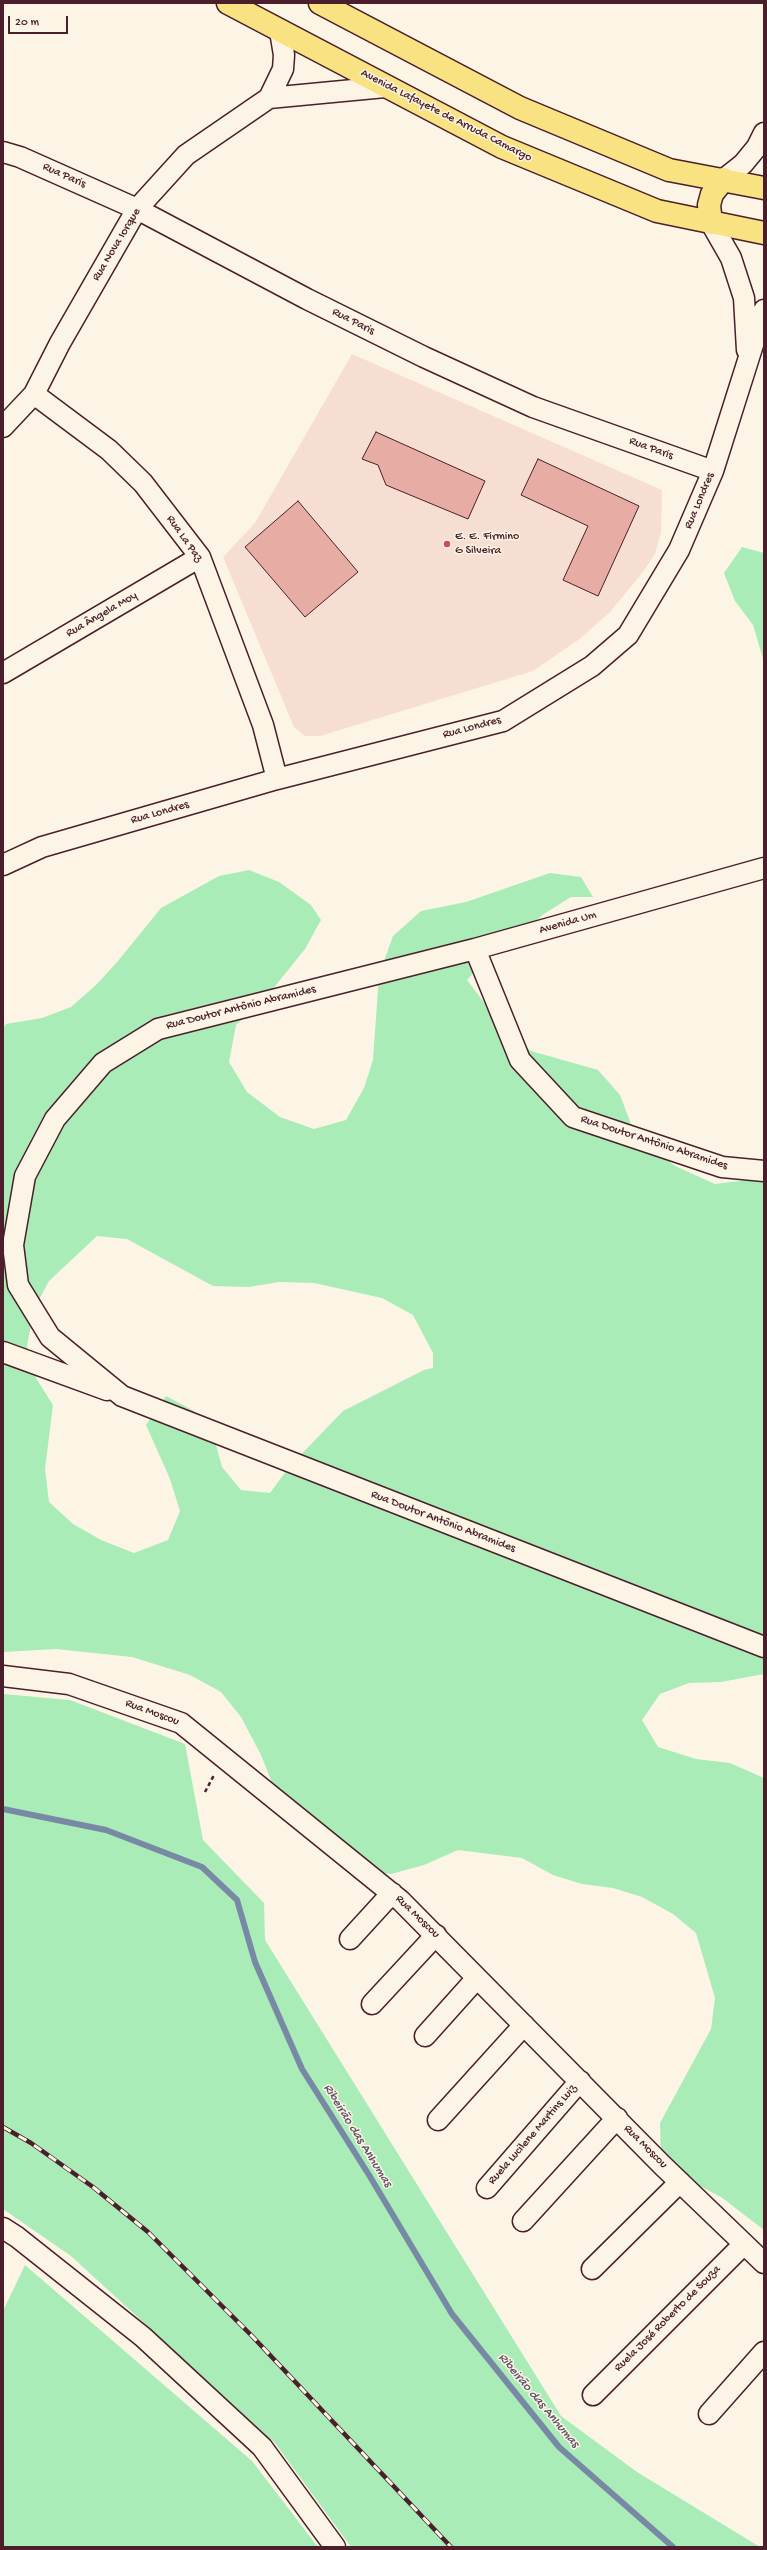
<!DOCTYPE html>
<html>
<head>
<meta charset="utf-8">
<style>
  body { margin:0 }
  #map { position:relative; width:767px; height:2550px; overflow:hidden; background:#fcf5e5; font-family:"Gochi Hand",sans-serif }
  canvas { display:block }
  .frame { position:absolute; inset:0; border:4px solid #4a1f2b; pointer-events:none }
  .scale { position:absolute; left:8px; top:16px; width:60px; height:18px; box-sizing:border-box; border:2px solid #4a1f2b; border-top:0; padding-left:5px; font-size:12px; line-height:14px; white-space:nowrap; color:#4a1f2b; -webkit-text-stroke:3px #fcf5e5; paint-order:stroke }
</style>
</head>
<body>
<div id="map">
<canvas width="767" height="2550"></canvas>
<div class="frame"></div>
<div class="scale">20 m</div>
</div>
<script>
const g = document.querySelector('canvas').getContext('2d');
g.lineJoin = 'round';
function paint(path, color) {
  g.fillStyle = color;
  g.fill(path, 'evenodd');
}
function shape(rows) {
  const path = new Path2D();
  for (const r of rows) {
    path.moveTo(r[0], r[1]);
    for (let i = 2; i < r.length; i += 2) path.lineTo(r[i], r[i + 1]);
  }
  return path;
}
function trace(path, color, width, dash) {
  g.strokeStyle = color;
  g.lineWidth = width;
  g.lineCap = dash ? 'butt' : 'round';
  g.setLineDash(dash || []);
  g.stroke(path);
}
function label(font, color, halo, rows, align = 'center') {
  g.font = font + ' "Gochi Hand",sans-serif';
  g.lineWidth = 3;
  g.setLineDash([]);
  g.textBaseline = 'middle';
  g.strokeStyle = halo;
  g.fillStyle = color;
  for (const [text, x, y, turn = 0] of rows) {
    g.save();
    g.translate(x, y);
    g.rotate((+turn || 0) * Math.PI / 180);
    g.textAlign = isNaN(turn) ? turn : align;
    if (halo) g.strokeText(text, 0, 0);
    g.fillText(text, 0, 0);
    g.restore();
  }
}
const built = shape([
  [352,354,662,490,661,533,655,554,643,572,610,612,581,638,533,671,320,736,305,736,294,727,223,557,255,523]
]);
const green = shape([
  [742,547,764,553,764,662,753,625,735,601,724,573],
  [249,870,279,882,311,905,321,920,305,949,264,1000,236,1025,229,1062,247,1092,280,1117,314,1129,346,1120,364,1088,373,1060,379,975,393,936,421,911,466,902,550,873,581,877,593,897,571,897,544,914,518,936,489,956,467,980,501,1025,531,1051,598,1070,620,1095,631,1124,650,1148,675,1166,715,1184,764,1178,764,1674,721,1682,689,1683,660,1694,642,1720,658,1747,696,1759,730,1763,764,1778,764,2230,721,2197,689,2180,661,2157,660,2123,711,2029,715,1998,696,1933,673,1914,642,1897,613,1888,582,1884,553,1875,522,1858,458,1850,424,1865,391,1874,360,1870,278,1798,261,1755,241,1717,221,1692,190,1675,132,1657,56,1649,3,1652,3,1028,6,1024,42,1018,71,1007,96,985,118,961,161,908,219,876],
  [97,1236,127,1239,213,1286,249,1287,279,1282,314,1283,382,1298,413,1315,433,1353,433,1368,424,1370,343,1411,289,1467,270,1493,241,1490,222,1467,213,1434,194,1411,166,1396,146,1425,170,1479,180,1511,168,1540,134,1553,101,1540,73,1524,49,1502,45,1469,53,1405,36,1378,27,1346,34,1309,49,1281],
  [3,1694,70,1700,185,1744,203,1840,264,1903,265,1940,561,2416,637,2472,760,2547,351,2547,275,2443,71,2256,3,2209],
  [25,2265,252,2461,318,2547,3,2547,3,2311]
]);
const stream = shape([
  [3,1809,106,1830,202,1867,237,1900,255,1962,302,2069,369,2175,452,2314,559,2447,673,2547]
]);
const building = shape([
  [376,432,485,481,468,519,386,485,378,465,362,459,376,432],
  [538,459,639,506,598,596,563,580,588,526,521,495,538,459],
  [298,501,358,572,305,617,245,547,298,501]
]);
const path = shape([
  [205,1792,214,1775]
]);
const minor = shape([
  [269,98,385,87],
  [3,152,20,157,137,209,307,299,424,357,533,407,713,471],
  [724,179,743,164,757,147,764,133],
  [711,223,731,258,744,298,747,350],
  [34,394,109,450,143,483,200,557,263,725,277,779],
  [3,427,34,394,60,343,137,209,186,155,269,98,283,69,284,55,280,31],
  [3,673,200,557],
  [3,865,42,847,277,779,503,721,592,666,628,635,679,550,713,471,764,310],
  [764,868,475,949,158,1029,103,1063,55,1119,25,1176,13,1245,18,1285,50,1337,122,1396,764,1647],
  [475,949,520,1060,573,1117,722,1167,764,1171],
  [3,1352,107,1390],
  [3,1676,69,1684,181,1723,401,1901,662,2165,764,2263],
  [350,1939,392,1893],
  [372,2004,436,1935],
  [425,2036,477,1978],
  [438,2120,524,2025],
  [487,2188,580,2081],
  [523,2221,617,2118],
  [3,2228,17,2237,143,2337,262,2447,335,2547],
  [592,2269,680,2182],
  [593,2395,744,2244],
  [709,2414,764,2352]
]);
const major = shape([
  [228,3,502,147,657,211,764,233],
  [320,3,520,108,669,170,764,188],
  [711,223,709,205,712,194,724,179]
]);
const rail = shape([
  [3,2127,31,2143,93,2187,148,2232,252,2336,451,2547]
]);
const markers = [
  [447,544,4,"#d1495b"]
];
const streetNames = [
  ["Avenida Lafayete de Arruda Camargo",446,116,27],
  ["Rua Paris",64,176,24],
  ["Rua Nova Iorque",117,245,-59],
  ["Rua Paris",353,322,27],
  ["Rua Paris",651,449,20],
  ["Rua Londres",700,501,-67],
  ["Rua La Paz",184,539,55],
  ["Rua Ângela Moy",102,615,-30],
  ["Rua Londres",472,728,-15],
  ["Rua Londres",160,813,-16],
  ["Avenida Um",568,923,-16],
  ["Rua Doutor Antônio Abramides",241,1008,-14],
  ["Rua Doutor Antônio Abramides",654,1143,18],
  ["Rua Doutor Antônio Abramides",443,1522,21],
  ["Rua Moscou",152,1713,20],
  ["Rua Moscou",417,1917,44],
  ["Ruela Lucilene Martins Luiz",533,2135,-49],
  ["Rua Moscou",645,2147,45],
  ["Ruela José Roberto de Souza",668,2319,-45]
];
const poiNames = [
  ["E. E. Firmino",455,537],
  ["G Silveira",455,551]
];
const waterNames = [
  ["Ribeirão das Anhumas",357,2136,58],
  ["Ribeirão das Anhumas",538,2401,50]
];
paint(built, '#f6dfd2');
paint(green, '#a9ecb7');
trace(stream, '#7789a4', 6);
paint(building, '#e7ada4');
trace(building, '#4a1f2b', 1);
trace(minor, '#4a1f2b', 23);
trace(major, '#4a1f2b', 25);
trace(path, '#4a1f2b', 2.5, [4, 3]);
trace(minor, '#fcf5e5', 20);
trace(major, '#f8e281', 22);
trace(rail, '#4a1f2b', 4.5);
trace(rail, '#fcf5e5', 3, [9]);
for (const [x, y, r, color] of markers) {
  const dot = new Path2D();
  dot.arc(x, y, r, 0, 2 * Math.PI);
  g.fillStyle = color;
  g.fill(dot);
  trace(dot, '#fcf5e5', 1.5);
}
label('12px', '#4a1f2b', '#fcf5e5', streetNames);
label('12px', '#4a1f2b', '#fcf5e5', poiNames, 'left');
label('italic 13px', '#605468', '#fcf5e5', waterNames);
</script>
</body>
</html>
